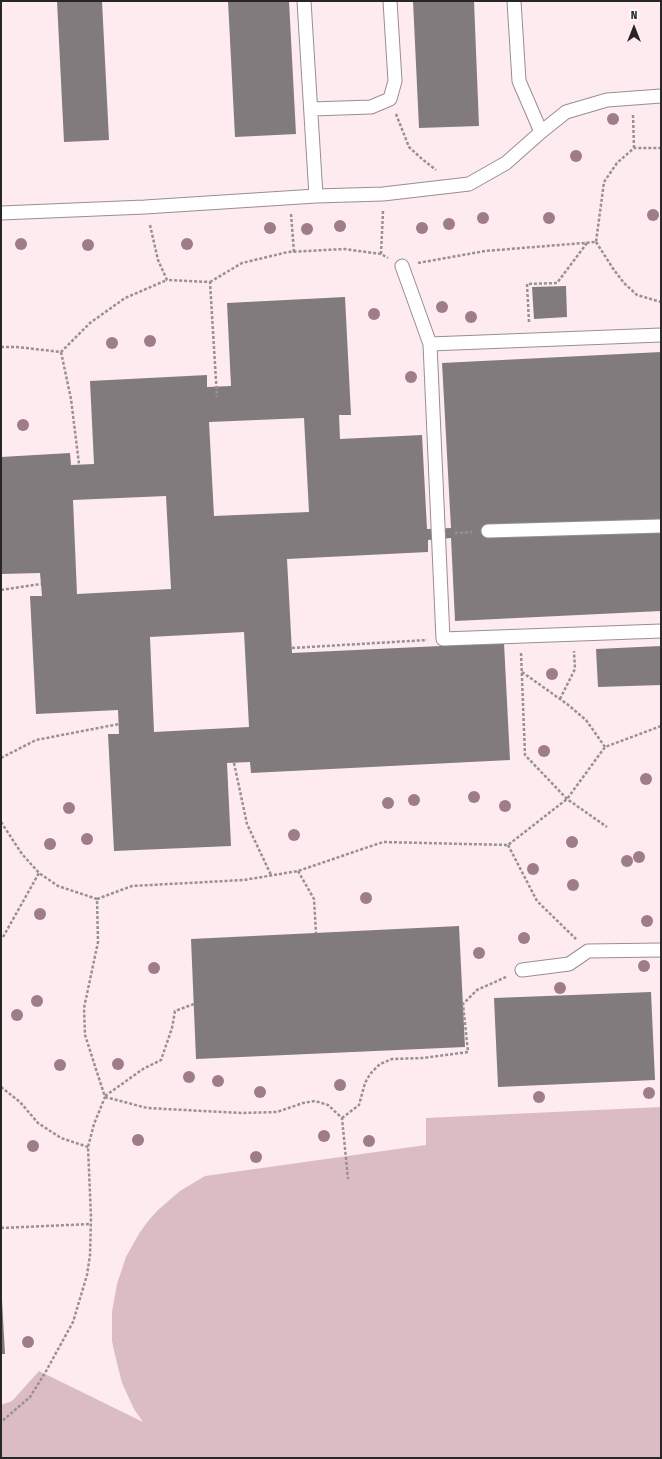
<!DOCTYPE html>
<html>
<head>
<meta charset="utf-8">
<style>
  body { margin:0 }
  #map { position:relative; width:662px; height:1459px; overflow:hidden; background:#fef7f9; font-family:"Fira Sans Condensed",sans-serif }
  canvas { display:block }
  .frame { position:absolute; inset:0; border:2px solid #282526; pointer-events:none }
  .north { position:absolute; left:614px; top:8px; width:40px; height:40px; -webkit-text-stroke:3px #fff; paint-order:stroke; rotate:0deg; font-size:11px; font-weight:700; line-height:16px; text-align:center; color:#282526 }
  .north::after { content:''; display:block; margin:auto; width:14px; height:18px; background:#282526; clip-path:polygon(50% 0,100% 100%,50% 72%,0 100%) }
</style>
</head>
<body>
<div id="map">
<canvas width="662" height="1459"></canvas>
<div class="frame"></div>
<div class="north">N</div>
</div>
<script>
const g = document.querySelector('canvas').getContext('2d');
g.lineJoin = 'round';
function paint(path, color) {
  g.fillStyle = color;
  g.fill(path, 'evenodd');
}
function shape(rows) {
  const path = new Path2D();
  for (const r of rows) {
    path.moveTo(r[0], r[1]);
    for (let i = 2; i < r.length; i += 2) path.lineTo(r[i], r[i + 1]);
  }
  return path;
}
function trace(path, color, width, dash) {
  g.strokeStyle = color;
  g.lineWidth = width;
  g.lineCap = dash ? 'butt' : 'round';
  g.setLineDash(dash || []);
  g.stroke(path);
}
const built = shape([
  [1,1,661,1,661,1453,632,1458,158,1458,39,1371,12,1401,1,1405]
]);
const green = shape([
  [661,1107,661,1458,1,1458,1,1405,12,1401,39,1371,143,1422,134,1409,122,1383,115,1355,112,1341,112,1312,117,1284,126,1257,140,1232,149,1220,158,1210,180,1191,205,1176,426,1145,426,1118]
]);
const building = shape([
  [57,1,102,1,109,140,64,142],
  [228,1,289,1,296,134,235,137],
  [413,1,474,1,479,126,419,128],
  [566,286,567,317,534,319,532,287],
  [345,297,351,415,339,415,340,439,422,435,427,529,451,528,442,363,661,352,661,611,455,621,451,538,428,540,428,552,287,559,292,653,504,643,510,760,251,773,250,762,227,763,231,846,114,851,108,734,119,734,118,710,36,714,30,596,42,596,40,573,1,574,1,457,70,453,71,465,94,464,90,381,207,375,207,387,231,386,227,303],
  [304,418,309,512,214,516,209,422],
  [166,496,171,589,77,594,73,500],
  [244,632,249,727,154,732,150,637],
  [661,646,661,685,598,687,596,649],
  [459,926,465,1047,196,1059,191,939],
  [651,992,655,1080,498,1087,494,998],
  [1,1300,2,1300,5,1354,1,1354]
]);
const path = shape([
  [396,114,409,147,422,159,436,170],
  [633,115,634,148],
  [291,214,294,252],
  [150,225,158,260,167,280,210,282,217,397],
  [596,242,614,270,624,283,637,295,661,302],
  [381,254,383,211],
  [418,263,485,251,596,242,604,182,617,163,634,148,661,148],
  [210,282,242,263,288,252,344,249,381,254,388,258],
  [529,322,527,284,557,283,587,243],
  [1,347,17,347,61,352,90,323,125,298,167,280],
  [61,352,71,399,79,464],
  [455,533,472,532],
  [1,590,41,584],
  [292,648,427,640],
  [521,653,525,755,567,799,607,827],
  [522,672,567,704,586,720,605,747],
  [560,699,575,669,574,651],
  [1,758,36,740,119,724],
  [234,763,247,824,271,875],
  [1,822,22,854,39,873,58,886,97,899,98,942,84,1008,85,1035,105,1097,94,1124,88,1147,91,1217,90,1255,87,1275,73,1322,45,1373,30,1397,1,1422],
  [508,845,537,901,576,939],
  [298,871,314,899,316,933],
  [97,899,132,886,244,880,298,871,383,842,508,845,567,799,605,747,661,726],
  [3,937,39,873],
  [1,1087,20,1102,38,1123,61,1138,88,1147],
  [105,1096,143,1069,161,1060,172,1028,175,1011,194,1004],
  [105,1097,147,1108,241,1113,277,1112,303,1103,315,1101,328,1105,342,1118,348,1179],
  [342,1118,359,1105,365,1083,370,1074,380,1064,392,1059,423,1058,468,1052,463,1004,477,990,506,977],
  [1,1228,91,1224]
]);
const service = shape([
  [304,1,316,196],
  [514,1,519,81,541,132],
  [312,109,371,107,390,99,395,81,390,1],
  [1,213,145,207,316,196,383,194,469,184,506,163,541,132,566,112,607,100,661,96],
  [402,266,430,344,443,639,661,631],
  [430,344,661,335],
  [488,531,661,526],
  [522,970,569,964,588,951,661,950]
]);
const trees = [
  [613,119],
  [576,156],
  [653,215],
  [483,218],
  [549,218],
  [449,224],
  [340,226],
  [270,228],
  [422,228],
  [307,229],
  [21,244],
  [187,244],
  [88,245],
  [442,307],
  [374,314],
  [471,317],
  [150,341],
  [112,343],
  [411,377],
  [23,425],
  [552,674],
  [544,751],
  [646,779],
  [474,797],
  [414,800],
  [388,803],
  [505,806],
  [69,808],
  [294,835],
  [87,839],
  [572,842],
  [50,844],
  [639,857],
  [627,861],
  [533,869],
  [573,885],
  [366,898],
  [40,914],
  [647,921],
  [524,938],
  [479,953],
  [644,966],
  [154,968],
  [560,988],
  [37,1001],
  [17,1015],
  [118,1064],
  [60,1065],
  [189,1077],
  [218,1081],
  [340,1085],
  [260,1092],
  [649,1093],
  [539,1097],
  [324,1136],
  [138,1140],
  [369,1141],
  [33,1146],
  [256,1157],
  [28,1342]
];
paint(built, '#fdebef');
paint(green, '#dbbcc4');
paint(building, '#827b7d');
trace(service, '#978f91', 15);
trace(path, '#969193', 2.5, [3, 2]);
trace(service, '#fff', 13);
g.fillStyle = '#9e7c88';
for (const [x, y] of trees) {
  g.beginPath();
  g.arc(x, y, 6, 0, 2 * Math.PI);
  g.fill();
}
</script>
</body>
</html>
